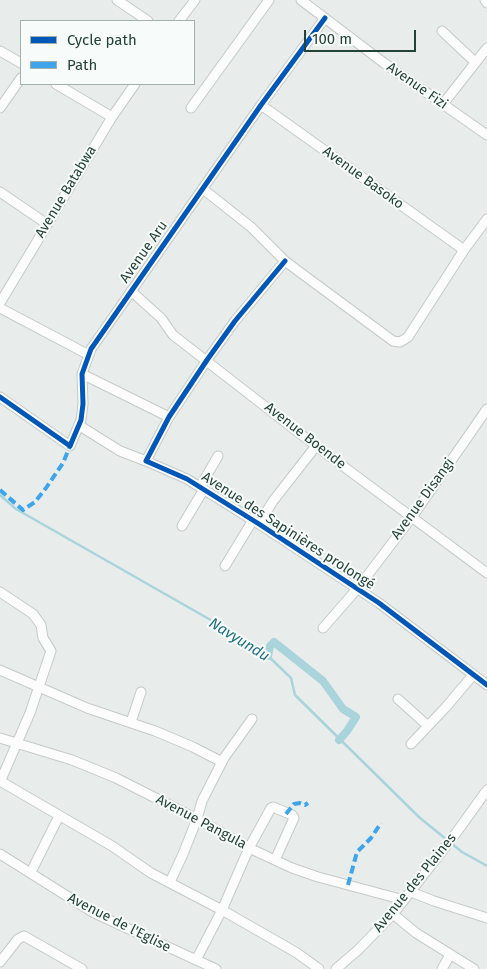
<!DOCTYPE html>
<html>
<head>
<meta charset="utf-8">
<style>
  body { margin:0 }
  #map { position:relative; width:487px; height:969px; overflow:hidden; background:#e8edeb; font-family:"Fira Sans",sans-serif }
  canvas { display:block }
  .legend { position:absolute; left:20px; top:20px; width:175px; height:65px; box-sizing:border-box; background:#f7fbf9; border:1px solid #a3b1ad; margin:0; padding:6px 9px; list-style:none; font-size:15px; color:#24423a }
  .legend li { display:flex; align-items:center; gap:10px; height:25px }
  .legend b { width:25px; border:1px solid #a3b1ad }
  .scale { position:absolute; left:304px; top:30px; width:112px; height:22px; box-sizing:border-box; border:2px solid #24423a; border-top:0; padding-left:6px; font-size:15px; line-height:18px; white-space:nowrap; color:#24423a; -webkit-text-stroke:4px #f7fbf9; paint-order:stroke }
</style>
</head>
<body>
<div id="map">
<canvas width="487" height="969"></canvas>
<ul class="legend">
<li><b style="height:6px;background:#0057b8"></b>Cycle path</li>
<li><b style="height:6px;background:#3ea4ec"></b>Path</li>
</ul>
<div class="scale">100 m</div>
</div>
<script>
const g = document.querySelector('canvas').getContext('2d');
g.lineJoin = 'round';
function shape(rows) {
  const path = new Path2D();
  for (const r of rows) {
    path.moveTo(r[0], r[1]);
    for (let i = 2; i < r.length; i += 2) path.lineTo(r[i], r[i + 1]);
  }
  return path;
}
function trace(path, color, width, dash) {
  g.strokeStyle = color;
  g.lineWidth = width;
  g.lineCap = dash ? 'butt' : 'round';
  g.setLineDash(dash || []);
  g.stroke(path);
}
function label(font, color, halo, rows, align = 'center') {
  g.font = font + ' "Fira Sans",sans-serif';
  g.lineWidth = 4;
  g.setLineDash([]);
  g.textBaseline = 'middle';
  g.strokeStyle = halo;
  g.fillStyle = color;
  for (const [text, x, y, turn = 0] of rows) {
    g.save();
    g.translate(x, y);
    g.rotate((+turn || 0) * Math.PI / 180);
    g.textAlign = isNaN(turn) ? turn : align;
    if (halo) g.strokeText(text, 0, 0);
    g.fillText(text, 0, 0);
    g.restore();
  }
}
const stream = shape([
  [0,495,16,509,244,639,265,653,291,678,295,695,420,818,462,852,487,866]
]);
const canal = shape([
  [268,656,270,646,274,642,323,681,343,709,356,717,347,731,339,740]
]);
const minor = shape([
  [117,0,148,21],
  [301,0,384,63,487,135],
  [485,0,487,3],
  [179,21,195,0],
  [442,31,475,62],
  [0,51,21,63],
  [56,84,112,117],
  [443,104,487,48],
  [261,105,464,250],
  [0,108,21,78],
  [191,108,269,0],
  [203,189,251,227,285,261,297,270,393,341,400,342,408,337,464,250,487,219],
  [0,192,47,224],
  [285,261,235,321,207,360,169,417,146,461,187,479,259,524,379,603,487,685],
  [131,291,161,318,173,335,316,446,487,573],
  [0,303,112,117,135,84],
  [0,308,89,355],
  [82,374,169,417],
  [0,397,70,446,81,420,83,404,82,374,91,349,261,105,325,18],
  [80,426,120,451,146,461],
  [200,487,218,456],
  [259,524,273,501,316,446],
  [182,526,204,489],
  [225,566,253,520],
  [0,592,33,614,41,625,43,638,51,651,30,713,0,782],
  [323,628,357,589,412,517,487,409],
  [0,670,87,708,155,731,193,747,222,762],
  [398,699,428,726],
  [131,722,141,692],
  [0,738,72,760,116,778,197,819,249,848,292,868,318,877,404,900],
  [411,744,446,707,473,675],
  [0,781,112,846,151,873,222,910,297,953,319,969],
  [0,854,94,913,216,969],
  [31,872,59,816],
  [170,882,183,854,197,819,202,801,224,758,252,719],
  [411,892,434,901,487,918],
  [393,914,416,933,474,969],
  [196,960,222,910,249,848,271,808,273,807,292,815,294,818,275,860],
  [0,962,18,939,24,936,82,969],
  [336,969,358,950,393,914,456,833,487,790],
  [442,969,450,955]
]);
const quiet = shape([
  [0,490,23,510,35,502,46,488,63,463,70,446],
  [286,814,294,804,300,803,305,805,308,803],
  [348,885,357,852,371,838,381,823]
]);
const cycleway = shape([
  [285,261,235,321,207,360,169,417,146,461,187,479,259,524,379,603,487,685],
  [0,397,70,446,81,420,83,404,82,374,91,349,261,105,325,18]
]);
const streetNames = [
  ["Avenue Fizi",417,86,35],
  ["Avenue Basoko",363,178,36],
  ["Avenue Batabwa",66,192,-59],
  ["Avenue Aru",144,252,-55],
  ["Avenue Boende",305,436,38],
  ["Avenue Disangi",423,499,-54],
  ["Avenue des Sapinières prolongé",288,531,33],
  ["Avenue Pangula",201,822,28],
  ["Avenue des Plaines",415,883,-51],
  ["Avenue de l'Eglise",119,923,27]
];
const waterNames = [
  ["Navyundu",239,640,32]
];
trace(stream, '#a9d4db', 2.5);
trace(canal, '#a9d4db', 8);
trace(minor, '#c5cac8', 11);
trace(minor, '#fcfcfc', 9);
trace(quiet, '#3ea4ec', 4, [8, 4]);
trace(cycleway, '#0057b8', 5);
label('14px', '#24423a', '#f7fbf9', streetNames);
label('italic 15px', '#1c6f80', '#f7fbf9', waterNames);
</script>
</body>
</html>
